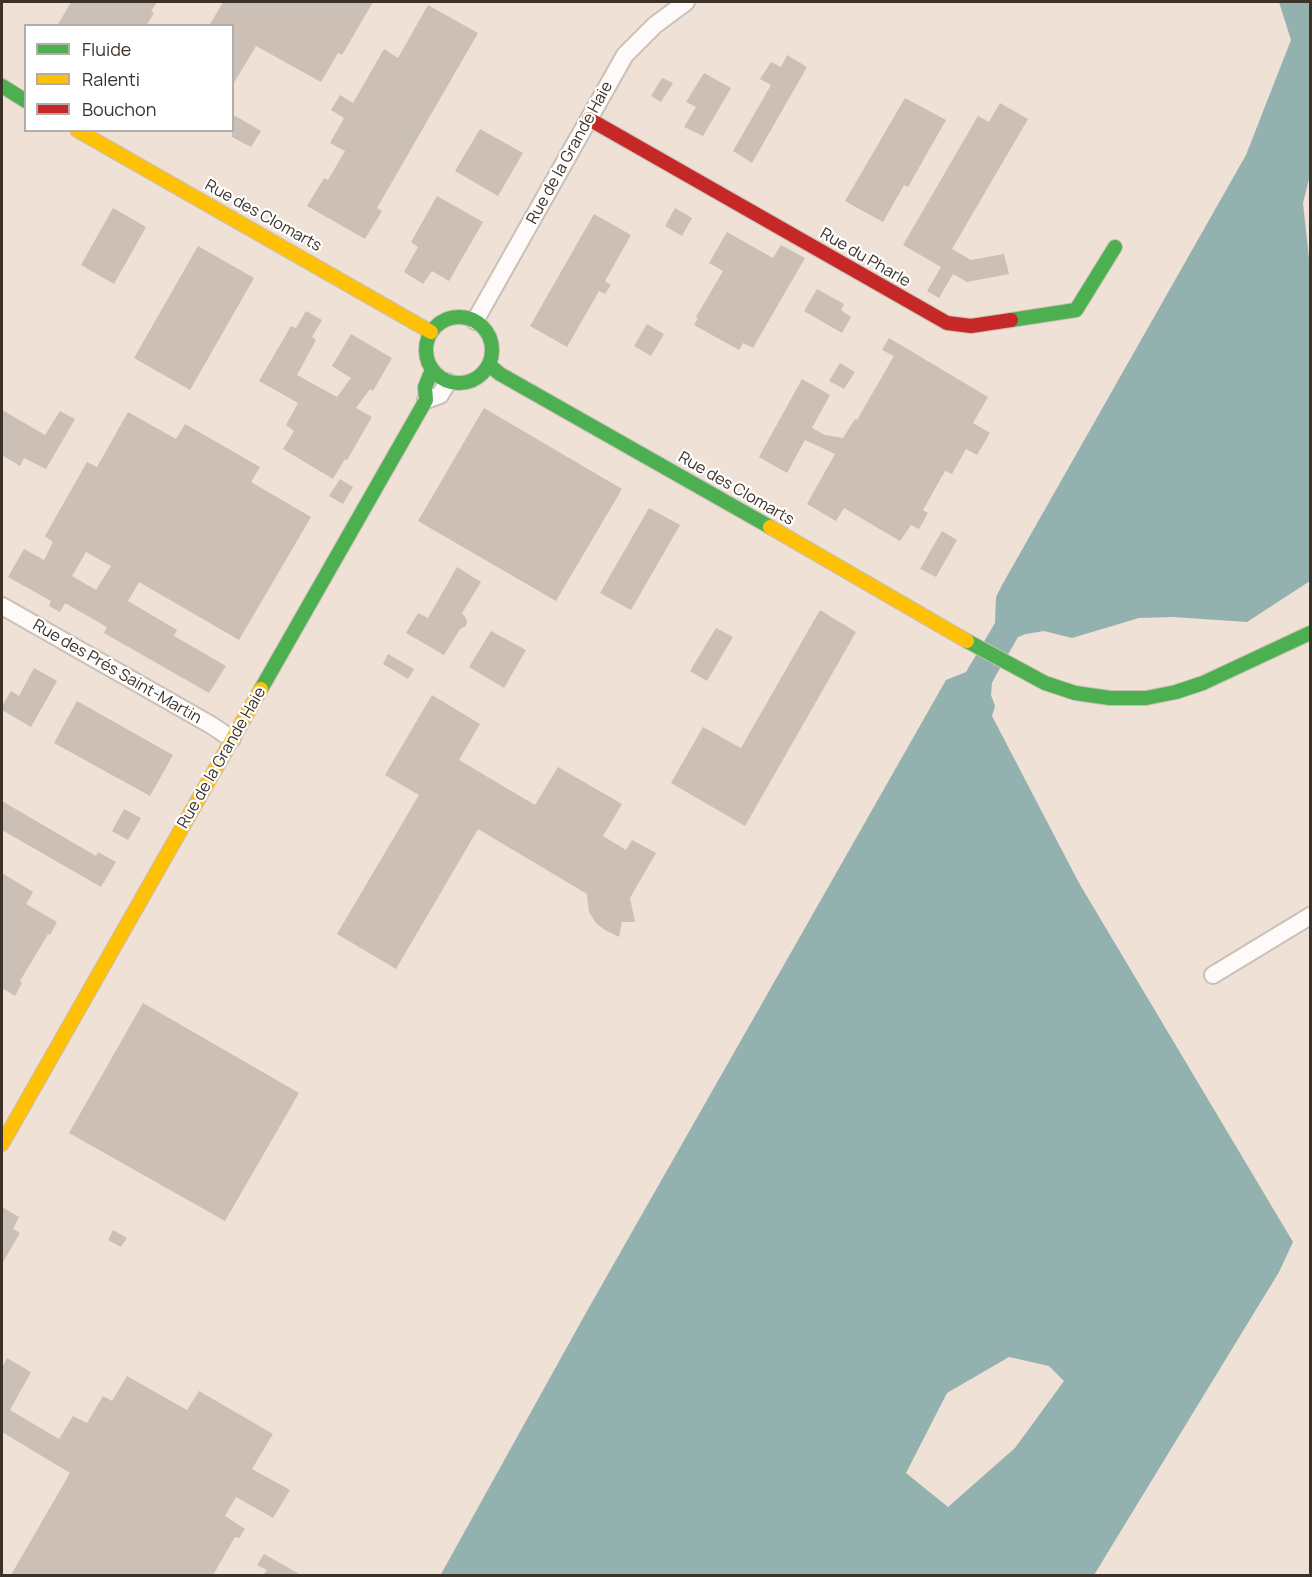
<!DOCTYPE html>
<html>
<head>
<meta charset="utf-8">
<style>
  body { margin:0 }
  #map { position:relative; width:1312px; height:1577px; overflow:hidden; background:#efe1d5; font-family:Manrope,sans-serif }
  canvas { display:block }
  .frame { position:absolute; inset:0; border:3px solid #3c322a; pointer-events:none }
  .legend { position:absolute; left:24px; top:24px; width:210px; height:108px; box-sizing:border-box; background:#fff; border:2px solid #b1adaa; margin:0; padding:8px 10px; list-style:none; font-size:18px; color:#3c322a }
  .legend li { display:flex; align-items:center; gap:12px; height:30px }
  .legend b { width:30px; border:2px solid #b1adaa }
</style>
</head>
<body>
<div id="map">
<canvas width="1312" height="1577"></canvas>
<div class="frame"></div>
<ul class="legend">
<li><b style="height:8px;background:#4caf50"></b>Fluide</li>
<li><b style="height:8px;background:#ffc107"></b>Ralenti</li>
<li><b style="height:8px;background:#c62828"></b>Bouchon</li>
</ul>
</div>
<script>
const g = document.querySelector('canvas').getContext('2d');
g.lineJoin = 'round';
function paint(path, color) {
  g.fillStyle = color;
  g.fill(path, 'evenodd');
}
function shape(rows) {
  const path = new Path2D();
  for (const r of rows) {
    if (r.length === 3) {
      path.moveTo(r[0] + r[2], r[1]);
      path.arc(r[0], r[1], r[2], 0, 2 * Math.PI);
      continue;
    }
    path.moveTo(r[0], r[1]);
    for (let i = 2; i < r.length; i += 2) path.lineTo(r[i], r[i + 1]);
  }
  return path;
}
function trace(path, color, width, dash) {
  g.strokeStyle = color;
  g.lineWidth = width;
  g.lineCap = dash ? 'butt' : 'round';
  g.setLineDash(dash || []);
  g.stroke(path);
}
function label(font, color, halo, rows, align = 'center') {
  g.font = font + ' Manrope,sans-serif';
  g.lineWidth = 4.5;
  g.setLineDash([]);
  g.textBaseline = 'middle';
  g.strokeStyle = halo;
  g.fillStyle = color;
  for (const [text, x, y, turn = 0] of rows) {
    g.save();
    g.translate(x, y);
    g.rotate((+turn || 0) * Math.PI / 180);
    g.textAlign = isNaN(turn) ? turn : align;
    if (halo) g.strokeText(text, 0, 0);
    g.fillText(text, 0, 0);
    g.restore();
  }
}
const water = shape([
  [1279,2,1310,2,1310,175,1303,203,1310,268,1310,581,1247,622,1173,617,1139,618,1072,638,1044,631,1026,634,1018,637,995,677,992,683,991,695,995,706,992,716,1079,883,1293,1242,1279,1272,1094,1575,440,1576,587,1311,946,680,966,672,995,623,996,597,1002,585,1246,155,1291,40],
  [1009,1357,1049,1366,1064,1381,1015,1448,948,1507,906,1473,947,1393]
]);
const building = shape([
  [71,2,157,2,151,11,154,13,146,26,57,26],
  [223,2,373,2,342,55,338,53,321,82,256,46,232,86,232,26,209,26],
  [428,5,478,33,377,208,382,211,365,239,307,206,324,178,328,180,345,151,330,143,344,118,331,110,340,95,353,103,384,49,398,58],
  [787,55,807,67,752,163,733,151,771,85,760,79,771,62,781,67],
  [704,73,731,88,703,136,684,127,696,107,686,102],
  [662,78,673,83,661,102,651,96],
  [905,98,946,120,908,187,904,185,883,222,845,201],
  [1000,103,1028,119,952,249,971,260,1004,254,1009,274,967,282,953,274,939,298,927,291,941,267,903,245,978,116,989,122],
  [232,114,261,131,251,147,232,137],
  [480,129,523,153,498,196,455,171],
  [437,196,483,222,449,281,432,271,423,284,404,272,418,247,411,242],
  [113,208,146,227,114,284,81,265],
  [675,208,692,218,682,236,665,226],
  [594,214,631,235,605,281,611,285,605,294,599,291,567,347,530,326],
  [727,232,773,258,781,245,805,258,753,348,743,343,739,350,694,325,698,318,696,317,723,271,709,263],
  [198,246,254,278,190,390,134,358],
  [817,289,844,304,841,310,851,317,842,333,804,311],
  [306,311,322,320,312,337,316,340,297,375,337,397,351,378,332,366,351,334,392,358,373,391,370,389,356,408,372,417,347,460,345,459,333,479,283,449,294,431,286,425,298,403,259,381,291,326,296,328],
  [647,324,664,334,651,356,634,346],
  [889,338,988,397,973,423,990,433,977,455,966,449,952,474,945,471,923,510,928,513,919,529,911,525,900,541,844,508,836,521,807,504,835,454,805,440,787,473,759,457,802,379,830,395,812,428,825,435,843,438,855,419,857,420,894,356,882,350],
  [840,363,855,372,844,389,829,381],
  [484,408,622,489,556,601,418,521],
  [2,410,45,435,60,411,75,419,46,469,24,458,20,466,2,455],
  [128,412,176,439,185,424,260,467,251,482,311,517,239,640,139,582,128,601,177,630,174,636,226,666,209,693,104,633,107,627,65,603,60,612,49,606,51,601,8,577,24,549,44,560,53,542,45,536,87,462,97,467],
  [86,552,111,566,96,590,72,576],
  [340,479,353,487,343,504,329,496],
  [649,508,680,525,631,610,600,593],
  [942,531,957,540,936,577,920,569],
  [457,567,481,582,462,613,467,620,466,626,460,629,444,655,406,633,418,613,428,618],
  [820,610,856,632,745,826,671,783,703,727,741,748],
  [716,628,733,637,707,681,690,671],
  [491,631,526,650,504,688,469,667],
  [388,654,414,669,408,679,383,664],
  [34,668,57,681,31,727,2,710,2,706,11,691,19,696],
  [432,695,480,724,459,760,535,805,558,767,622,804,603,836,626,850,632,840,656,853,630,898,635,922,622,922,619,937,605,930,596,923,589,912,587,894,478,829,396,969,337,934,419,795,385,775],
  [77,701,173,755,150,796,54,743],
  [2,801,96,856,98,852,116,862,101,887,2,830],
  [124,809,141,818,128,840,112,831],
  [2,873,33,892,26,904,57,922,50,935,48,934,20,981,22,983,15,996,2,988],
  [143,1003,299,1093,225,1221,69,1133],
  [2,1207,19,1217,13,1229,20,1233,2,1264],
  [113,1230,127,1238,121,1247,108,1240],
  [7,1358,31,1372,10,1410,59,1439,73,1416,87,1423,103,1396,112,1401,127,1376,187,1410,199,1391,273,1434,252,1469,290,1490,273,1518,236,1497,225,1516,245,1529,239,1538,235,1537,213,1575,11,1575,70,1473,2,1432,2,1368],
  [264,1554,301,1575,263,1575,267,1570,257,1565]
]);
const street = shape([
  [475,321,625,55,655,25,686,2],
  [426,400,440,395,448,382],
  [2,606,211,725,232,739],
  [1213,975,1310,916]
]);
const fast = shape([
  [2,86,26,101],
  [459,350,33],
  [1011,320,1076,310,1115,247],
  [489,365,500,374,770,527],
  [967,641,1045,683,1075,693,1110,698,1146,698,1176,692,1203,683,1310,633],
  [261,689,426,400,425,387,432,370]
]);
const slow = shape([
  [77,130,431,332],
  [770,527,967,641],
  [2,1144,261,689]
]);
const jam = shape([
  [589,119,947,323,971,326,1011,320]
]);
const streetNames = [
  ["Rue de la Grande Haie",570,153,-61],
  ["Rue des Clomarts",263,216,29],
  ["Rue du Pharle",865,258,30],
  ["Rue des Clomarts",736,489,30],
  ["Rue des Prés Saint-Martin",117,672,30],
  ["Rue de la Grande Haie",222,758,-60]
];
paint(water, '#93b1ae');
paint(building, '#cbbfb6');
trace(street, '#cac0b6', 20);
trace(fast, '#cac0b6', 16);
trace(slow, '#cac0b6', 16);
trace(jam, '#cac0b6', 16);
trace(street, '#fdfaf9', 16);
trace(fast, '#4caf50', 14);
trace(slow, '#ffc107', 14);
trace(jam, '#c62828', 14);
label('16px', '#3c322a', '#fff', streetNames);
</script>
</body>
</html>
